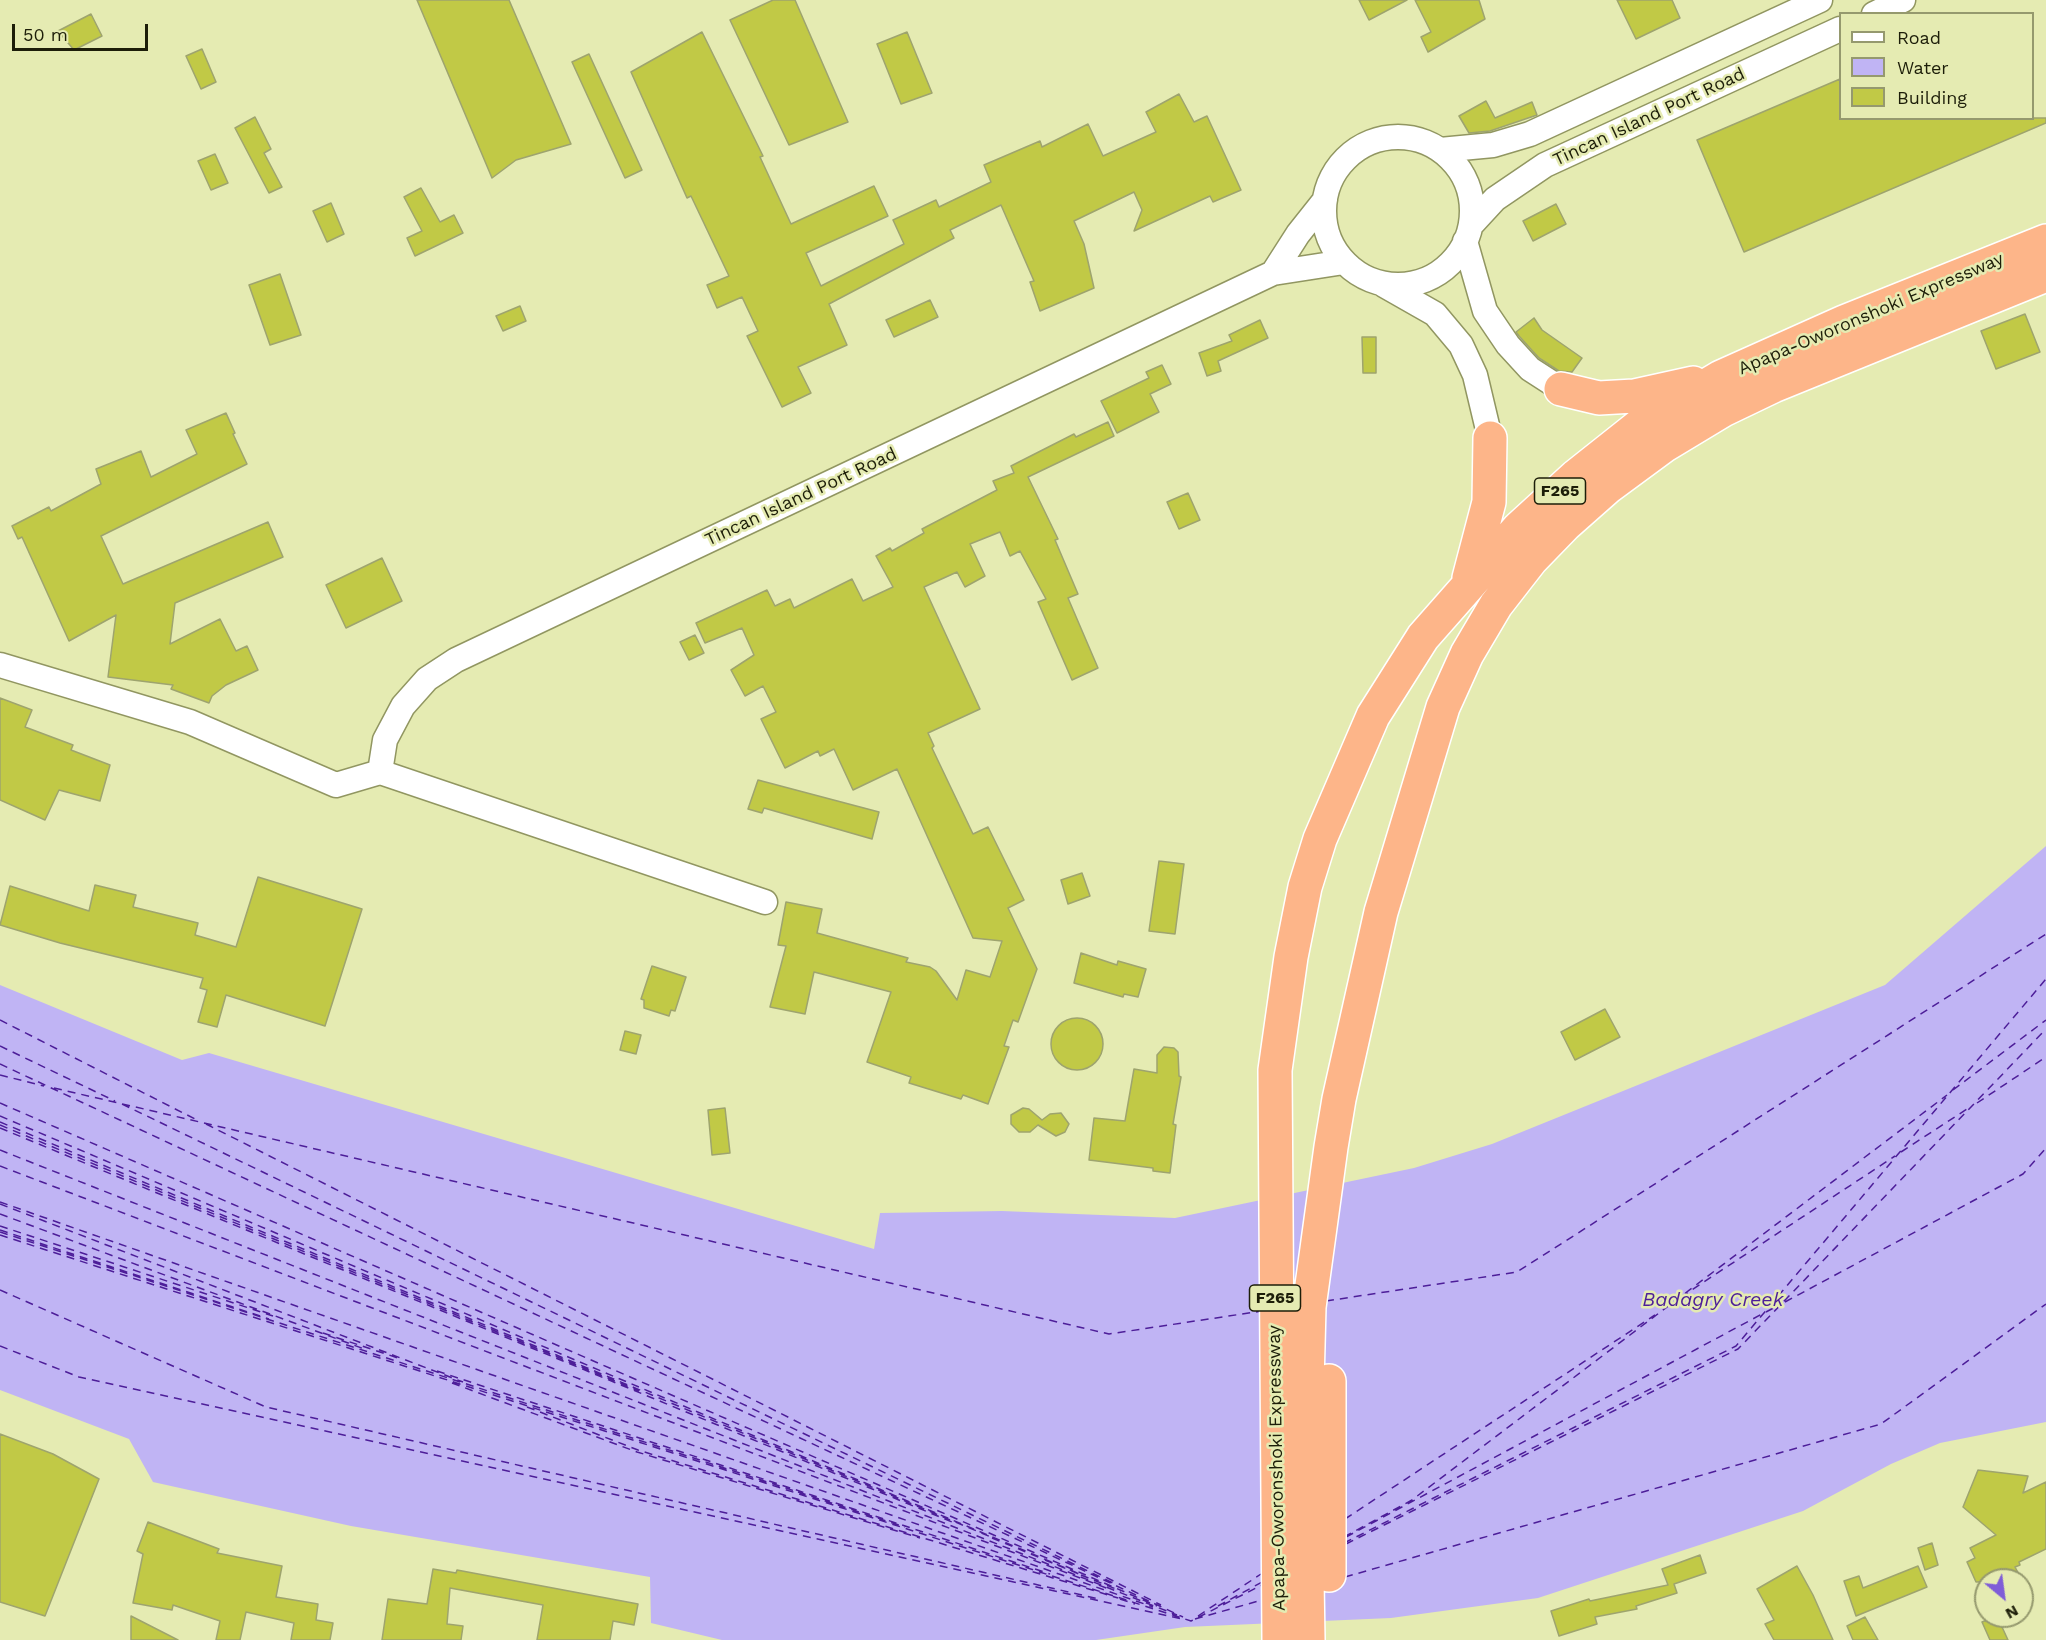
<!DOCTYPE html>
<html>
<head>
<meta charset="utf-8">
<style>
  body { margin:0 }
  #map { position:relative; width:2046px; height:1640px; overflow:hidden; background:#e5ebb2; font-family:"Work Sans",sans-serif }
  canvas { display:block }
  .legend { position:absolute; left:1839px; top:12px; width:195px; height:108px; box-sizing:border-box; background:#e5ebb2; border:2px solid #95996e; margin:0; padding:8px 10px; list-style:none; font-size:18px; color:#1d1e09 }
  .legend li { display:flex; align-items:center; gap:12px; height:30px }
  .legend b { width:30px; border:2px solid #95996e }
  .north { position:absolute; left:1974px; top:1568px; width:60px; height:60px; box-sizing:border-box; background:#e5ebb2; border:2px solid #95996e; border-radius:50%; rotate:151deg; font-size:16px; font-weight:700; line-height:24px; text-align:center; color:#1d1e09 }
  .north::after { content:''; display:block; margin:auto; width:21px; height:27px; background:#7f5dd7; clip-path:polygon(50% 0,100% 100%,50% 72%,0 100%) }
  .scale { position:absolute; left:12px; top:24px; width:136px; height:27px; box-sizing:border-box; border:3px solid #1d1e09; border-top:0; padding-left:8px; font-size:18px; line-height:21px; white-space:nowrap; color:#1d1e09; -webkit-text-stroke:4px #e5ebb2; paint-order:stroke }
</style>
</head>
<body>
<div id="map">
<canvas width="2046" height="1640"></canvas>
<ul class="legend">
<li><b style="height:8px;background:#fff"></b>Road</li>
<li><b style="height:16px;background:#c0b4f4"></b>Water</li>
<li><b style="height:16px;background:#c1c946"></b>Building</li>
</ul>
<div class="north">N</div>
<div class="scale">50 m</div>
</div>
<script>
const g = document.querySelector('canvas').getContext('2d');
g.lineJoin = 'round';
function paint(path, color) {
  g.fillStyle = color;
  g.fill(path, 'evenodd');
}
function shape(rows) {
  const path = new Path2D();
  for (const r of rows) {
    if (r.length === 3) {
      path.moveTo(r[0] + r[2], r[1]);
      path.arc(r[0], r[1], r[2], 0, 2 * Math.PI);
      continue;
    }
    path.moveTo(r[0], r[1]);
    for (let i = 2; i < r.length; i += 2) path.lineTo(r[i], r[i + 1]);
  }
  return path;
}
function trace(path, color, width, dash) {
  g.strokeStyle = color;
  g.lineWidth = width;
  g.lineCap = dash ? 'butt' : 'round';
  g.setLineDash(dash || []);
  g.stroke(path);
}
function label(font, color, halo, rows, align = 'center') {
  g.font = font + ' "Work Sans",sans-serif';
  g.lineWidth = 5;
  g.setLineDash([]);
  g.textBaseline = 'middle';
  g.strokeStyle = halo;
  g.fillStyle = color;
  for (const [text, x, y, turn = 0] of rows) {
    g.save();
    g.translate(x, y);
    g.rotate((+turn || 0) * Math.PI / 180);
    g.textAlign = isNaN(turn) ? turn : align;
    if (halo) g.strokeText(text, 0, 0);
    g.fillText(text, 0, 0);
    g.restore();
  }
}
const water = shape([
  [2046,846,2046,1422,1940,1443,1891,1464,1803,1511,1538,1598,1391,1618,1185,1627,1096,1640,722,1640,651,1623,650,1577,351,1526,153,1482,129,1439,0,1390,0,985,182,1060,209,1053,874,1249,880,1213,1002,1211,1175,1218,1414,1168,1492,1144,1885,985]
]);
const ferry = shape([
  [0,1020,199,1121],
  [0,1046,115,1101],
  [0,1064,1183,1617],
  [0,1075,44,1086],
  [54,1088,1109,1334,1262,1311],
  [1953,1090,2046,1020],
  [0,1103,1157,1606],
  [1977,1103,2046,1057],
  [122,1104,1117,1585],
  [0,1116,1082,1575],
  [0,1122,991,1537],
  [206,1124,1161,1605],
  [0,1125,639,1391],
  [0,1128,952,1522],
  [0,1150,1177,1615],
  [1901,1152,1970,1107],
  [0,1166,1109,1589],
  [0,1202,1153,1607],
  [0,1204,463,1382],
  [0,1214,367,1350],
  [0,1226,273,1316],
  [0,1230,269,1319],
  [0,1232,798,1492],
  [0,1235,1191,1621,1262,1585],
  [0,1290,266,1407,1099,1599],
  [1681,1297,1895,1156],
  [1326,1301,1517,1272,2046,934],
  [1785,1302,2023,1174,2046,1148],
  [1766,1312,1781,1304],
  [323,1333,398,1358],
  [0,1346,79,1377,1182,1619],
  [437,1371,1050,1574],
  [452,1383,637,1452,920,1538],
  [527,1407,638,1450,1118,1598],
  [798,1492,905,1527],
  [1345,1519,1655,1315],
  [1344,1537,1412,1500,1947,1095],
  [1346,1537,1762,1314],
  [992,1538,1043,1559],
  [1344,1543,1736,1346,2046,979],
  [1346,1544,1738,1349,2046,1029],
  [1045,1560,1079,1574],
  [1081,1575,1121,1591],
  [1345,1577,1881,1424,2046,1304],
  [1120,1599,1135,1604],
  [1218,1606,1264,1581],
  [1198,1616,1261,1574],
  [1195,1619,1262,1600]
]);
const building = shape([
  [417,0,509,0,571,144,516,160,492,178,417,0],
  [773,0,795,0,848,122,789,145,730,20,773,0],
  [1359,0,1407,0,1369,20,1359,0],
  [1415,0,1479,0,1485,19,1428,52,1421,37,1431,32,1415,0],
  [1617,0,1672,0,1680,18,1636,39,1617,0],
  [91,14,102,36,74,50,58,31,91,14],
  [702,32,763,156,760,157,791,224,874,186,888,216,806,253,821,286,904,244,893,220,936,200,939,207,991,182,984,165,1040,141,1042,147,1088,124,1103,156,1156,132,1146,112,1179,94,1194,122,1207,116,1241,190,1213,202,1210,196,1134,231,1142,210,1134,192,1074,221,1084,244,1094,288,1040,311,1030,282,1034,281,1001,205,950,230,954,238,829,304,847,345,798,367,811,393,782,407,747,336,758,331,742,297,717,308,707,285,729,276,691,196,687,198,631,72,702,32],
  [907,32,932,93,901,104,877,44,907,32],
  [202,49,216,82,201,89,186,56,202,49],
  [589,54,642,170,625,178,572,62,589,54],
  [1840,79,1840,118,2046,118,2046,123,1744,252,1697,140,1840,79],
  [1486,101,1495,118,1532,102,1537,115,1490,131,1469,133,1459,116,1486,101],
  [255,117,271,149,264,153,282,187,269,193,235,128,255,117],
  [215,154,228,183,211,190,198,161,215,154],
  [421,188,440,222,454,215,463,233,415,256,407,238,422,231,404,197,421,188],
  [331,203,344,234,327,242,313,211,331,203],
  [1556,204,1566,224,1533,241,1523,221,1556,204],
  [280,274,301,335,270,345,249,285,280,274],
  [930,300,938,317,894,337,886,320,930,300],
  [520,306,526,321,503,331,496,316,520,306],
  [2025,314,2040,352,1996,369,1981,331,2025,314],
  [1534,318,1542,330,1582,358,1572,372,1559,371,1539,358,1519,336,1516,332,1534,318],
  [1260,320,1268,338,1218,361,1221,371,1207,376,1199,353,1232,341,1229,335,1260,320],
  [1362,337,1376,337,1376,373,1363,373,1362,337],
  [1162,365,1171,384,1150,394,1159,412,1117,433,1101,401,1149,378,1146,372,1162,365],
  [226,413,235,433,233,434,247,464,101,536,123,584,268,522,283,557,175,603,170,644,220,619,236,651,247,646,258,670,226,685,212,696,209,703,171,689,173,685,108,677,116,615,69,641,22,537,18,539,12,526,49,507,51,511,101,484,96,469,141,451,151,477,197,454,186,430,226,413],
  [1108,422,1114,436,1028,477,1058,539,1055,540,1078,594,1068,598,1098,668,1072,680,1038,602,1046,599,1020,551,1010,556,1000,532,970,544,985,576,965,587,957,572,924,587,980,709,928,733,934,746,932,748,973,834,988,827,1024,900,1008,908,1037,969,1018,1022,1013,1020,1004,1046,1009,1047,988,1104,963,1095,961,1099,909,1083,911,1077,867,1062,891,992,814,972,805,1014,770,1007,786,946,778,945,786,902,822,909,817,933,908,958,906,962,930,967,936,971,957,1000,966,970,990,977,1002,941,973,938,897,769,853,790,834,749,820,756,818,751,785,768,761,719,776,712,763,686,745,696,731,670,754,655,742,628,705,643,696,623,767,590,775,606,790,599,794,608,852,579,863,601,893,587,876,556,890,548,892,551,924,533,922,529,997,490,993,481,1014,473,1011,466,1074,434,1076,437,1108,422],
  [1188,493,1200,520,1179,529,1167,502,1188,493],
  [382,558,402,601,346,628,326,585,382,558],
  [695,635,704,653,689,660,680,642,695,635],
  [0,698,32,710,25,727,73,745,71,750,110,765,100,801,59,790,45,820,0,800,0,698],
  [758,780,879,812,872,839,764,808,762,813,748,809,758,780],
  [1159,861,1184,864,1175,934,1149,931,1159,861],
  [1082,873,1090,896,1068,904,1061,880,1082,873],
  [258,877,362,909,325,1026,226,995,217,1027,198,1022,207,990,200,988,203,978,60,943,0,925,10,886,89,911,95,885,136,895,133,907,198,923,195,935,236,947,258,877],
  [1081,953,1117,965,1118,961,1146,969,1138,997,1124,994,1123,997,1074,983,1081,953],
  [652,966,686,977,675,1011,671,1010,669,1016,644,1008,644,1000,641,999,652,966],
  [1605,1009,1620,1037,1575,1060,1561,1032,1605,1009],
  [1077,1044,26],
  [625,1031,641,1035,636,1054,620,1050,625,1031],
  [1164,1047,1174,1048,1178,1052,1179,1076,1181,1077,1173,1124,1176,1125,1170,1173,1153,1171,1153,1168,1089,1160,1094,1118,1125,1121,1134,1069,1157,1073,1157,1055,1164,1047],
  [725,1108,730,1153,712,1155,708,1110,725,1108],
  [1023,1108,1029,1109,1042,1120,1050,1114,1061,1113,1069,1124,1065,1132,1056,1136,1038,1125,1030,1132,1019,1132,1011,1124,1011,1115,1023,1108],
  [0,1434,53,1454,99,1479,45,1616,0,1602,0,1434],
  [1978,1470,2028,1476,2023,1493,2046,1482,2046,1549,2019,1562,2020,1565,2015,1567,2022,1580,1976,1582,1967,1562,1975,1558,1970,1548,1996,1535,1963,1507,1978,1470],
  [148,1522,219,1549,217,1553,282,1566,276,1597,318,1604,316,1620,333,1623,330,1640,291,1640,294,1623,246,1612,240,1640,216,1640,220,1621,173,1605,172,1610,133,1603,143,1554,137,1551,148,1522],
  [1932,1543,1938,1565,1925,1570,1918,1548,1932,1543],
  [1700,1555,1706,1573,1674,1584,1677,1593,1636,1606,1637,1609,1595,1617,1597,1624,1559,1636,1551,1611,1589,1599,1590,1601,1668,1585,1662,1569,1700,1555],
  [1797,1566,1813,1595,1833,1640,1774,1640,1765,1624,1774,1620,1757,1589,1797,1566],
  [1918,1566,1927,1587,1856,1616,1844,1581,1859,1576,1863,1588,1918,1566],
  [433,1569,456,1573,457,1570,638,1604,634,1625,613,1621,610,1640,537,1640,543,1605,450,1588,447,1624,463,1626,461,1640,382,1640,388,1599,427,1604,433,1569],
  [131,1616,178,1640,131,1640,131,1616],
  [1998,1616,2002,1627,2008,1640,1990,1640,1982,1622,1998,1616],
  [1865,1617,1878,1640,1853,1640,1847,1626,1865,1617]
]);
const minor = shape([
  [1874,14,1903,0],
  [1398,211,74],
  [1440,150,1493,145,1530,134,1820,0],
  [1471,225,1495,199,1545,165,1840,29],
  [1465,241,1485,311,1508,345,1530,369,1561,389],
  [1273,273,1298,234,1325,200],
  [1384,285,1435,314,1461,345,1475,375,1490,438],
  [0,665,190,722,336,785,380,772,765,902],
  [380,772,385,740,403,706,427,679,456,660,1273,273,1344,262]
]);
const highway = shape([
  [1561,389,1599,398,1634,396,1693,383],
  [1469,578,1489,502,1490,438],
  [1329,1575,1329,1381],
  [1279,1640,1275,1070,1291,957,1305,887,1320,839,1373,716,1423,637,1519,528,1576,476,1639,426,1721,377,1844,322,2046,241],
  [1308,1640,1305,1461,1309,1307,1331,1147,1339,1099,1381,912,1443,707,1467,654,1496,605,1531,560,1565,525,1608,487,1665,445,1723,410,1773,386,2046,275]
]);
const shields = [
  [1560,491,51],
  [1275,1298,51]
];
const shieldNames = [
  ["F265",1560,491],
  ["F265",1275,1298]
];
const streetNames = [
  ["Tincan Island Port Road",1649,117,-25],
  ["Apapa-Oworonshoki Expressway",1871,314,-23],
  ["Tincan Island Port Road",801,497,-25],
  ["Apapa-Oworonshoki Expressway",1277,1468,-91]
];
const waterNames = [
  ["Badagry Creek",1713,1300]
];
paint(water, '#c0b4f4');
trace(ferry, '#4d1e99', 1.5, [8, 6]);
paint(building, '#c1c946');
trace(building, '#9ea46e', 1.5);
trace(minor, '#919661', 27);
trace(highway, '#fff', 36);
trace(minor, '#fff', 24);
trace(highway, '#fdb589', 33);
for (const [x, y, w] of shields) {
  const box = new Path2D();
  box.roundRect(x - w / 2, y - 13, w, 26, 4.5);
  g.fillStyle = '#e5ebb2';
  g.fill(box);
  trace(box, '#1d1e09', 1.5);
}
label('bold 16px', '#1d1e09', null, shieldNames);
label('18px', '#1d1e09', '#e5ebb2', streetNames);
label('italic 20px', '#4d1e99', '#e5ebb2', waterNames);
</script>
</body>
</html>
